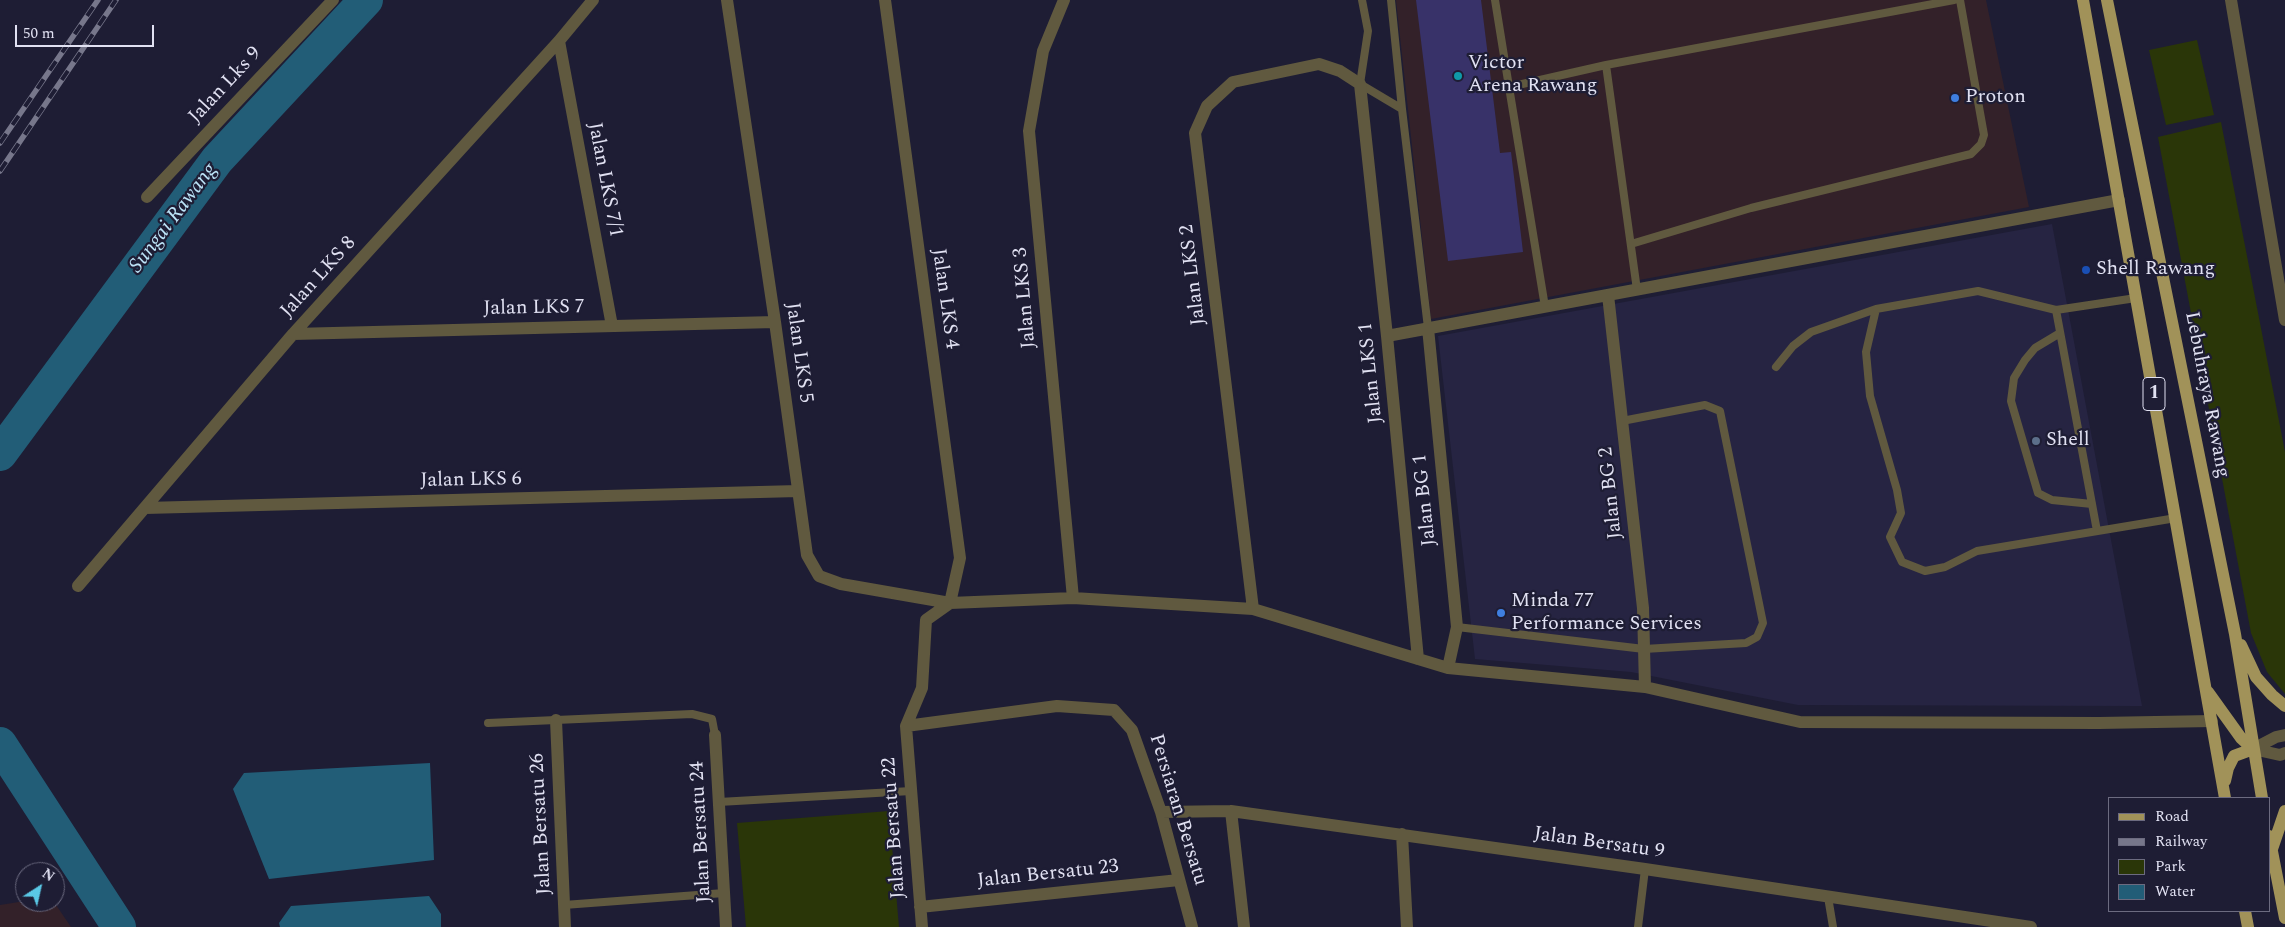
<!DOCTYPE html>
<html>
<head>
<meta charset="utf-8">
<style>
  body { margin:0 }
  #map { position:relative; width:2285px; height:927px; overflow:hidden; background:#1e1d34; font-family:Spectral,serif }
  canvas { display:block }
  .legend { position:absolute; left:2108px; top:797px; width:162px; height:115px; box-sizing:border-box; background:#1e1d34; border:1px solid #6c6b80; margin:0; padding:6px 9px; list-style:none; font-size:15px; color:#e1e1f2 }
  .legend li { display:flex; align-items:center; gap:10px; height:25px }
  .legend b { width:25px; border:1px solid #6c6b80 }
  .north { position:absolute; left:15px; top:862px; width:50px; height:50px; box-sizing:border-box; background:#1e1d34; border:1px solid #6c6b80; border-radius:50%; rotate:35deg; font-size:14px; font-weight:700; line-height:20px; text-align:center; color:#e1e1f2 }
  .north::after { content:''; display:block; margin:auto; width:18px; height:22px; background:#5ac8e6; clip-path:polygon(50% 0,100% 100%,50% 72%,0 100%) }
  .scale { position:absolute; left:15px; top:25px; width:139px; height:22px; box-sizing:border-box; border:2px solid #e1e1f2; border-top:0; padding-left:6px; font-size:15px; line-height:18px; white-space:nowrap; color:#e1e1f2; -webkit-text-stroke:4px #1e1d34; paint-order:stroke }
</style>
</head>
<body>
<div id="map">
<canvas width="2285" height="927"></canvas>
<ul class="legend">
<li><b style="height:6px;background:#a19259"></b>Road</li>
<li><b style="height:6px;background:#77778b"></b>Railway</li>
<li><b style="height:14px;background:#2a3608"></b>Park</li>
<li><b style="height:14px;background:#225d77"></b>Water</li>
</ul>
<div class="north">N</div>
<div class="scale">50 m</div>
</div>
<script>
const g = document.querySelector('canvas').getContext('2d');
g.lineJoin = 'round';
function paint(path, color) {
  g.fillStyle = color;
  g.fill(path, 'evenodd');
}
function shape(rows) {
  const path = new Path2D();
  for (const r of rows) {
    path.moveTo(r[0], r[1]);
    for (let i = 2; i < r.length; i += 2) path.lineTo(r[i], r[i + 1]);
  }
  return path;
}
function trace(path, color, width, dash) {
  g.strokeStyle = color;
  g.lineWidth = width;
  g.lineCap = dash ? 'butt' : 'round';
  g.setLineDash(dash || []);
  g.stroke(path);
}
function label(font, color, halo, rows, align = 'center') {
  g.font = font + ' Spectral,serif';
  g.lineWidth = 4.5;
  g.setLineDash([]);
  g.textBaseline = 'middle';
  g.strokeStyle = halo;
  g.fillStyle = color;
  for (const [text, x, y, turn = 0] of rows) {
    g.save();
    g.translate(x, y);
    g.rotate((+turn || 0) * Math.PI / 180);
    g.textAlign = isNaN(turn) ? turn : align;
    if (halo) g.strokeText(text, 0, 0);
    g.fillText(text, 0, 0);
    g.restore();
  }
}
const built = shape([
  [2052,224,2142,706,1798,705,1631,672,1475,659,1438,336]
]);
const industrial = shape([
  [1396,0,1986,0,2029,207,1431,319],
  [25,901,54,902,71,927,0,927,0,905]
]);
const green = shape([
  [2197,40,2214,115,2166,125,2149,50],
  [2221,122,2285,452,2285,694,2267,672,2251,633,2158,137],
  [889,811,899,927,746,927,737,823]
]);
const water = shape([
  [430,763,434,860,269,879,233,789,244,773],
  [429,896,441,914,441,927,280,927,279,923,291,906]
]);
const river = shape([
  [0,454,217,160,366,0],
  [0,744,119,927]
]);
const building = shape([
  [1416,0,1481,0,1500,153,1511,152,1523,252,1448,261]
]);
const service = shape([
  [1362,0,1368,31,1360,84,1402,109,1428,328],
  [1391,0,1402,109],
  [1495,0,1509,87,1606,65,1954,0],
  [1606,65,1637,290],
  [1509,87,1545,307],
  [1631,244,1751,208,1971,154,1981,144,1984,135,1960,0],
  [2136,298,2056,310,1978,291,1876,309,1866,352,1870,396,1897,490,1901,513,1890,537,1902,562,1925,571,1945,567,1977,551,2176,518],
  [2056,310,2097,531],
  [2060,333,2035,348,2025,360,2014,378,2011,401,2038,493,2052,500,2092,504],
  [1776,367,1793,346,1811,332,1876,309],
  [1457,627,1644,649,1746,643,1757,637,1763,623,1720,411,1705,405,1622,421],
  [488,723,692,714,712,719,715,735],
  [719,802,911,791],
  [1828,897,1833,927],
  [564,905,724,893],
  [1638,927,1645,869]
]);
const minor = shape([
  [727,0,775,322,807,555,819,576,841,584,950,603,1073,598,1253,609,1448,668,1645,687,1800,722,2099,723,2212,721],
  [885,0,960,558,950,603],
  [1064,0,1043,51,1029,131,1073,598],
  [2231,0,2285,320],
  [559,41,612,326],
  [147,197,333,0],
  [1608,295,1643,608,1645,687],
  [1428,328,1457,627,1448,668],
  [293,334,775,322],
  [1387,336,2119,200],
  [145,508,798,491],
  [78,586,293,334,559,41,593,0],
  [1253,609,1195,133,1207,106,1233,82,1319,64,1340,71,1360,84,1387,336,1418,659],
  [556,720,565,927],
  [906,726,1057,706,1114,710,1132,730,1161,812,1192,927],
  [715,735,726,927],
  [1231,811,1244,927],
  [1161,812,1231,811,1645,869,2031,927],
  [1402,834,1407,927],
  [920,907,1179,880],
  [922,927,906,726,922,688,926,620,950,603]
]);
const tertiary = shape([
  [2253,749,2276,737,2285,735],
  [2253,749,2280,755,2285,753]
]);
const primary = shape([
  [2083,0,2225,798],
  [2107,0,2235,634,2262,798],
  [2241,645,2256,677,2272,695,2285,706],
  [2208,692,2241,738,2253,749],
  [2225,781,2228,768,2234,756,2253,749],
  [2269,836,2285,918],
  [2272,849,2285,811],
  [2245,911,2248,927]
]);
const rail = shape([
  [0,143,98,0],
  [0,171,116,0]
]);
const markers = [
  [1458,76,5,"#0f9aa8"],
  [1955,98,5,"#3f7fe0"],
  [2086,270,5,"#1a4fb4"],
  [2036,441,5,"#5c6f8a"],
  [1501,613,5,"#3f7fe0"]
];
const shields = [
  [2154,394,22]
];
const shieldNames = [
  ["1",2154,394]
];
const poiNames = [
  ["Victor",1468,64],
  ["Arena Rawang",1468,87],
  ["Proton",1965,98],
  ["Shell Rawang",2096,270],
  ["Shell",2046,441],
  ["Minda 77",1511,602],
  ["Performance Services",1511,625]
];
const streetNames = [
  ["Jalan Lks 9",226,86,-47],
  ["Jalan LKS 7/1",604,180,79],
  ["Jalan LKS 2",1194,275,-97],
  ["Jalan LKS 8",319,278,-48],
  ["Jalan LKS 3",1026,298,-95],
  ["Jalan LKS 4",944,299,82],
  ["Jalan LKS 7",534,309,-1],
  ["Jalan LKS 5",798,353,82],
  ["Jalan LKS 1",1372,373,-96],
  ["Lebuhraya Rawang",2206,395,79],
  ["Jalan LKS 6",471,481,-1],
  ["Jalan BG 2",1612,493,-96],
  ["Jalan BG 1",1426,500,-96],
  ["Persiaran Bersatu",1177,810,73],
  ["Jalan Bersatu 26",542,824,-93],
  ["Jalan Bersatu 22",895,828,-94],
  ["Jalan Bersatu 24",702,832,-93],
  ["Jalan Bersatu 9",1599,844,8],
  ["Jalan Bersatu 23",1048,875,-6]
];
const waterNames = [
  ["Sungai Rawang",174,219,-53]
];
paint(built, '#262442');
paint(industrial, '#332129');
paint(green, '#2a3608');
paint(water, '#225d77');
trace(river, '#225d77', 34);
paint(building, '#383269');
trace(service, '#60593f', 8);
trace(minor, '#60593f', 12);
trace(tertiary, '#60593f', 12);
trace(primary, '#a19259', 12);
trace(rail, '#77778b', 5.5);
trace(rail, '#1e1d34', 4, [11]);
for (const [x, y, r, color] of markers) {
  const dot = new Path2D();
  dot.arc(x, y, r, 0, 2 * Math.PI);
  g.fillStyle = color;
  g.fill(dot);
  trace(dot, '#1e1d34', 2);
}
for (const [x, y, w] of shields) {
  const box = new Path2D();
  box.roundRect(x - w / 2, y - 16.5, w, 33, 4);
  g.fillStyle = '#1e1d34';
  g.fill(box);
  trace(box, '#e1e1f2', 1);
}
label('bold 19px', '#e1e1f2', null, shieldNames);
label('20px', '#e1e1f2', '#1e1d34', poiNames, 'left');
label('20px', '#e1e1f2', '#1e1d34', streetNames);
label('italic 21px', '#bce3f7', '#1e1d34', waterNames);
</script>
</body>
</html>
